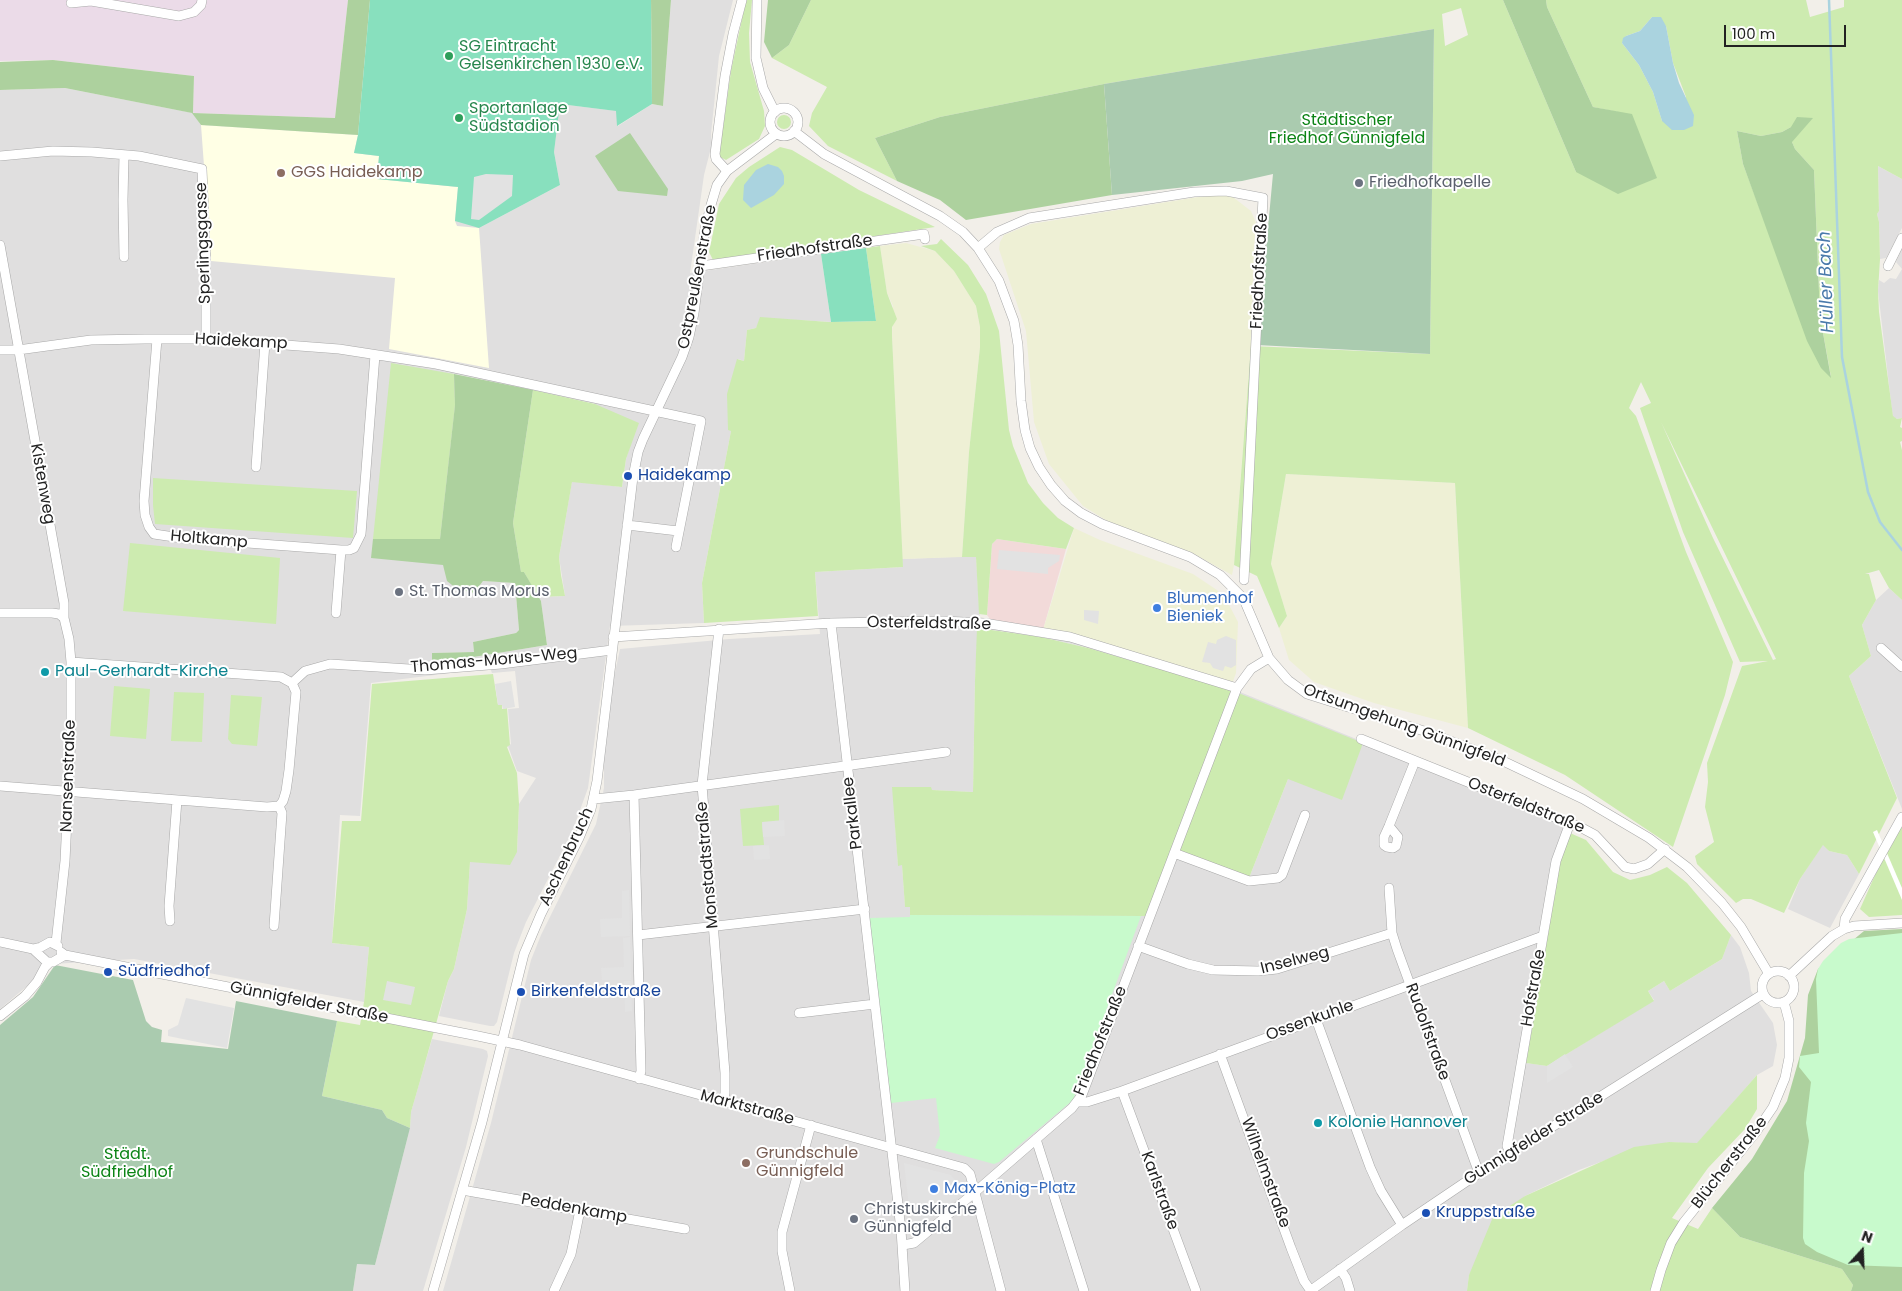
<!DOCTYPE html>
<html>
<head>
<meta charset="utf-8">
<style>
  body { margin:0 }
  #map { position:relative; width:1902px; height:1291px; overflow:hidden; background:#f2efe9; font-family:Poppins,sans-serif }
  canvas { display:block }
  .north { position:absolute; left:1837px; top:1226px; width:50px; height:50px; -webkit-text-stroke:4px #fff; paint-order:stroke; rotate:20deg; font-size:14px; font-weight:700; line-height:20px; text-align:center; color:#222 }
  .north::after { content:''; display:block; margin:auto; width:18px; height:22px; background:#222; clip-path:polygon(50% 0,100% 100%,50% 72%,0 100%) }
  .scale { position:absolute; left:1724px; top:25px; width:122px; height:22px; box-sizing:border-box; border:2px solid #222; border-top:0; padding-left:6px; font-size:15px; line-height:18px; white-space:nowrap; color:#222; -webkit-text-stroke:4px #fff; paint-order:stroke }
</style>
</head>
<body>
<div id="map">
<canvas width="1902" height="1291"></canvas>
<div class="north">N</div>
<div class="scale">100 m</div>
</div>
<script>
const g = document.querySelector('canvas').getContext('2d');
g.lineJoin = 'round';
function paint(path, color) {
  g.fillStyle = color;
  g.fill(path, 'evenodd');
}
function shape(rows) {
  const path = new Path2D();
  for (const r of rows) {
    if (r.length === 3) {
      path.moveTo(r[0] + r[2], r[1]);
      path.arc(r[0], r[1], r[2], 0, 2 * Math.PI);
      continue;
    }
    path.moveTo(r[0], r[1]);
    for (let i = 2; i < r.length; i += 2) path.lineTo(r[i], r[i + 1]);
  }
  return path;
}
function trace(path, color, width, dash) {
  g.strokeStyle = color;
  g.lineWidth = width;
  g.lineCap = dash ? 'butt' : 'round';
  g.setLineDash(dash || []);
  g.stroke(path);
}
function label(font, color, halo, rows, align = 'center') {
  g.font = font + ' Poppins,sans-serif';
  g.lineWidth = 4;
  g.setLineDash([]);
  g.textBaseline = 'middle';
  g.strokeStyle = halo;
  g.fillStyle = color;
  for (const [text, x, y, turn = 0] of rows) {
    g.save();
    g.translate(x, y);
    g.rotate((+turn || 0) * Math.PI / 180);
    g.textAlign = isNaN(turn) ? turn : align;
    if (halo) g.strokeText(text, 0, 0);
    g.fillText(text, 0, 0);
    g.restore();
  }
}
const residential = shape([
  [671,0,733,0,719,56,711,134,712,144,704,175,690,273,821,254,831,322,761,318,756,328,747,330,744,361,738,359,731,431,702,583,704,623,610,626,588,788,572,832,526,922,514,953,497,1022,494,1026,490,1026,439,1016,448,981,454,969,467,909,470,862,517,852,519,804,536,778,517,771,508,746,511,744,508,709,519,708,515,671,492,673,490,668,371,683,360,816,340,815,332,943,369,947,364,1002,134,959,53,964,0,1009,0,90,65,88,193,113,201,125,358,135,379,156,458,187,479,228,560,185,554,152,560,104,617,111,618,126,652,104,663,106],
  [455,374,595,404,630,446,626,459,622,487,572,481,559,557,565,596,538,597,541,601,547,645,461,659,432,660,432,653,474,652,473,642,516,633,519,630,515,583,483,581,474,593,457,589,443,565,373,539,440,539,455,405],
  [1878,166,1902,179,1902,228,1886,258,1880,259,1879,222,1877,214,1879,211],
  [1902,249,1902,418,1897,419,1893,417,1891,402,1878,291,1879,280,1884,283,1890,278,1896,279,1902,269,1896,262],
  [976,556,980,622,1038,632,1235,690,1567,824,1520,1062,1547,1066,1654,1000,1648,991,1664,981,1670,991,1722,959,1731,935,1740,947,1749,973,1751,991,1773,1023,1777,1045,1773,1066,1757,1075,1697,1144,1669,1142,1606,1160,1579,1170,1525,1196,1469,1275,1467,1291,443,1291,491,1123,531,960,541,935,596,824,604,788,604,754,611,691,620,649,729,639,820,634,815,572,903,567,902,559],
  [978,628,1041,637,1088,648,1288,779,1249,878,1172,849,911,915,910,906,905,906,902,865,898,865,895,822,931,787,931,790,973,792,975,680],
  [1889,588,1902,600,1902,809,1849,676,1871,656,1862,625,1876,600],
  [1823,844,1829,851,1847,855,1859,874,1830,928,1788,909,1800,879],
  [432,1039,483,1049,487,1051,488,1056,466,1147,423,1291,353,1291,357,1264,375,1265,410,1128,411,1112]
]);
const commercial = shape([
  [997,539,1066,549,1043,630,993,623,987,615,992,544]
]);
const industrial = shape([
  [0,0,348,0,335,118,193,113,194,76,53,60,0,61]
]);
const education = shape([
  [201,125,358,135,354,153,379,156,377,179,458,187,455,221,457,226,479,228,489,368,389,349,395,278,211,261]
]);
const farmland = shape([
  [1229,194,1251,211,1256,223,1254,247,1251,346,1234,565,1232,575,1196,555,1109,522,1083,506,1049,464,1034,422,1026,331,999,249,1000,242,1004,235,1031,224,1198,197],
  [906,243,935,251,954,271,976,306,980,327,980,347,969,452,962,557,902,559,892,336,893,306,887,293,880,246],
  [1286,474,1455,483,1468,728,1374,703,1314,682,1289,660,1279,628,1287,616,1271,565],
  [1074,528,1100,540,1193,574,1217,590,1228,603,1238,622,1236,673,1232,684,1043,630]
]);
const grass = shape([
  [746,0,752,0,749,33,750,62,764,111,765,126,759,139,726,160,720,157,720,149,731,71],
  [811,0,1503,0,1576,172,1632,115,1593,107,1547,7,1546,0,1806,0,1810,17,1844,7,1844,0,1902,0,1902,179,1878,166,1879,211,1877,214,1879,222,1880,259,1878,291,1879,312,1893,416,1897,419,1902,418,1900,427,1902,428,1902,441,1900,442,1902,450,1902,600,1889,588,1879,570,1865,574,1869,574,1876,600,1862,625,1871,656,1849,676,1897,798,1859,874,1847,855,1829,851,1823,845,1800,879,1784,913,1751,899,1743,899,1736,903,1697,864,1695,856,1714,842,1705,807,1708,782,1707,763,1742,666,1768,661,1740,662,1683,532,1640,408,1651,403,1641,382,1629,408,1636,416,1686,552,1733,662,1725,695,1673,847,1565,775,1468,728,1455,483,1286,474,1271,564,1287,616,1279,628,1257,576,1234,565,1251,346,1430,354,1434,29,1104,84,940,117,875,138,897,181,828,146,809,126,812,113,827,87,772,58,789,45],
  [1461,8,1468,35,1445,46,1442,14],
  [1652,17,1666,26,1673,63,1686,97,1662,121,1653,92,1639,65,1622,43,1626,36,1640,31],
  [1791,127,1792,142,1795,149,1814,170,1820,316,1831,377,1774,247,1743,164,1737,131,1761,136,1782,132],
  [1661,422,1776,659,1773,660,1713,538],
  [784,122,7],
  [780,147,792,150,859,190,935,227,717,260,713,260,709,252,719,204,736,178,749,167],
  [941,239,968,265,986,294,999,331,1009,430,1013,446,1028,483,1043,503,1058,518,1074,528,1066,549,997,539,992,544,987,615,979,614,976,557,962,557,969,452,980,347,980,327,976,306,954,271,935,251,921,246,937,244],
  [880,246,887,293,897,319,892,327,892,336,903,567,815,572,818,616,704,623,702,583,731,431,728,430,727,394,737,359,744,361,747,330,756,328,760,317,829,322,876,321,866,248],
  [391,363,454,374,455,405,440,539,373,539],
  [533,390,595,404,639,423,626,459,622,487,572,482,559,557,561,575,565,596,538,597,524,572,521,572,513,523],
  [153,478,357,491,353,538,155,524,153,505],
  [130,543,280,558,276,624,123,611],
  [977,628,1041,637,1088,648,1160,669,1231,690,1363,743,1342,800,1288,779,1249,878,1172,849,1146,916,910,915,910,907,905,907,902,865,898,866,892,787,931,787,932,790,973,792,975,680],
  [493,674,498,705,502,705,502,709,507,708,510,745,507,747,517,773,519,804,517,852,510,865,470,862,467,909,454,969,448,981,418,1088,411,1112,410,1128,387,1118,382,1110,322,1096,337,1021,360,1025,364,1002,369,947,332,943,342,821,361,821,372,684],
  [114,686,150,689,146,739,110,736],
  [174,692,204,693,202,742,171,741],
  [231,695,262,697,257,746,232,744,228,739],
  [779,805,779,821,762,823,764,845,743,846,740,809],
  [1902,826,1902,915,1869,917,1860,909,1876,873],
  [1570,833,1586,840,1613,872,1630,880,1650,875,1667,867,1687,883,1731,935,1722,959,1670,991,1664,981,1648,991,1654,1001,1547,1066,1526,1063,1560,864,1565,845],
  [1757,1075,1757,1109,1745,1129,1708,1168,1672,1218,1698,1229,1712,1208,1740,1237,1842,1269,1853,1285,1851,1291,1467,1291,1469,1275,1493,1217,1525,1196,1634,1147,1669,1142,1697,1143]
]);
const forest = shape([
  [348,0,370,0,358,135,201,125,192,113,65,88,0,90,0,62,53,60,194,76,193,113,335,118],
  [651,0,671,0,663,106,652,104],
  [768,0,811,0,789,45,772,58,764,42],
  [1503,0,1546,0,1547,7,1593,107,1632,114,1657,178,1618,194,1576,172],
  [1104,84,1112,195,966,220,940,200,897,181,875,138,940,117],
  [1797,117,1813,118,1792,142,1795,149,1814,170,1820,316,1831,378,1821,368,1807,341,1743,164,1737,131,1761,136,1782,132,1791,127],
  [630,133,668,189,667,196,618,191,595,156],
  [454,374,533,390,513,523,521,572,524,572,541,601,547,645,461,659,432,660,432,653,474,652,473,642,516,633,519,630,515,583,483,581,474,593,457,589,447,581,443,565,371,558,373,539,440,539,455,405],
  [1902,929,1902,1291,1851,1291,1853,1285,1842,1269,1740,1237,1712,1208,1752,1159,1787,1101,1805,1038,1808,995,1818,969,1864,931]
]);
const cemetery = shape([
  [1434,29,1430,354,1257,345,1273,174,1242,181,1112,195,1104,84],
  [55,965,133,980,146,1021,152,1027,162,1030,161,1042,228,1049,236,1001,337,1021,322,1096,382,1110,387,1118,410,1128,375,1265,357,1264,353,1291,0,1291,0,1025,33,997]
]);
const park = shape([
  [910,915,1141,916,1073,1100,999,1162,994,1164,935,1148,940,1135,936,1098,891,1103,869,918,910,917],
  [1902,933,1902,1267,1848,1265,1817,1252,1805,1244,1803,1238,1804,1173,1809,1141,1806,1123,1811,1082,1799,1067,1800,1056,1819,1053,1816,979,1818,969,1823,961,1841,943,1849,939]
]);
const pitch = shape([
  [370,0,651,0,652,104,617,126,616,111,560,104,554,152,560,185,479,228,455,221,458,187,377,179,379,156,354,153,358,135],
  [866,248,876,321,831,322,821,254]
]);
const parking = shape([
  [486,174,513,175,512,196,479,220,471,219,474,177],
  [999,550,1060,555,1059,561,1048,568,1048,574,997,569],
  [1084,610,1099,611,1098,624,1084,620],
  [1226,636,1236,640,1236,665,1231,668,1225,666,1223,671,1213,668,1210,663,1202,662,1208,642,1216,644,1217,640],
  [511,681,515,707,503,709,502,705,498,705,495,684],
  [784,820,785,836,763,837,762,822],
  [769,845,770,859,754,860,753,846],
  [629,890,630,936,601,937,600,919,622,918,622,891],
  [630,937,631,980,602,980,601,968,624,967,623,938],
  [387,981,415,987,411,1005,383,1000],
  [624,981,631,981,632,1011,625,1012],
  [186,998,234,1008,227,1048,168,1036,168,1030,178,1025],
  [1565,1054,1573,1067,1547,1083,1547,1066],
  [904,1163,951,1175,965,1191,912,1233]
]);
const water = shape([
  [1652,17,1661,17,1666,26,1673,63,1679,83,1694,115,1693,126,1684,130,1672,130,1662,121,1653,92,1639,65,1622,43,1623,38,1626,36,1640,31],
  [768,164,778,167,782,171,784,176,784,184,774,195,751,208,743,200,744,185,756,170]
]);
const pier = shape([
  [1877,830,1902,888,1902,900,1873,832]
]);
const stream = shape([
  [1829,0,1842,357,1868,492,1880,522,1902,550]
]);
const minor = shape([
  [757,0,756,58,763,88,775,112],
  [71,3,91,1,179,16,194,12,201,5,202,0],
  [784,122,14],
  [794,131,824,154,940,216,963,232,978,248,999,281,1014,321,1018,345,1021,401,1025,430,1030,448,1039,467,1051,485,1065,501,1081,513,1102,524,1190,557,1220,575,1240,595,1245,602,1269,658,1288,680,1307,694,1424,731,1503,761,1583,799,1649,838,1687,867,1722,903,1741,927,1769,974],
  [124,155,123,200,124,257],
  [0,156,53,151,92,152,139,156,202,169,206,261,206,339],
  [727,171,716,159,715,154,725,76,733,34,742,0],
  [0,245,64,603,64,618,69,639,71,662,71,735,65,861,56,943],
  [978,248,997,232,1029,218,1194,192,1226,191,1263,198,1244,580],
  [701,266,924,234,925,239],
  [1888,266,1902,238],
  [157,339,144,501,145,515,149,527,154,534,181,538,341,550],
  [0,350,18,350,91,340,145,339,206,339,339,349,436,364,701,421,676,547],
  [256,467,265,343],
  [627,525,678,531],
  [0,613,52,613,59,614,64,618],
  [336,613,341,550,349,550,354,548,361,534,375,355],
  [831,623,901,1230,905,1291],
  [719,629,702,785,725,1073,725,1093,723,1102],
  [613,637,831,623,943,621,984,623,1070,637,1237,688],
  [1881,648,1902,667],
  [71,662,281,677,292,683,296,692,289,770,286,791,283,801,279,806],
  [292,683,305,671,330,664,425,670,501,664,612,650],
  [1361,739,1582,828,1595,835,1625,867,1634,869,1648,864,1665,849],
  [0,786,267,807,279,806],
  [634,795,641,1071,639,1079],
  [594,799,634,795,946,752],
  [1389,826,1398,837,1396,846,1393,848,1387,847,1384,845,1384,837,1389,826,1415,761],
  [1174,853,1249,881,1278,878,1282,875,1305,815],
  [1389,888,1392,933,1397,949,1479,1173],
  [170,921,169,906,177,800],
  [274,926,282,813,279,806],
  [1844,929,1845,919,1902,817],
  [638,935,865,909],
  [0,942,33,949,41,947,50,942,58,946],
  [1138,946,1188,964,1213,970,1258,971,1277,969,1392,933],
  [33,949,47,962,53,962,65,955],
  [61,952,65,955,478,1036,520,1045,964,1168,970,1174,1001,1291],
  [1778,987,16],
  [1789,976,1832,936,1844,929,1854,926,1902,923],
  [799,1013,875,1004],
  [0,1016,25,996,37,982,45,967,50,962],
  [1316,1019,1370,1167,1381,1191,1402,1225],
  [1220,1054,1291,1248,1304,1281,1311,1291],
  [1122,1091,1196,1291],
  [1077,1102,1087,1102,1122,1091,1543,936],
  [1036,1139,1084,1291],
  [1511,1153,1507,1146,1556,861,1570,823],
  [462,1190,685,1229],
  [903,1245,914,1243,974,1193,1072,1108,1082,1095,1237,688,1251,669,1269,658],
  [1340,1269,1346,1278,1350,1291],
  [433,1291,482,1122,524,954,541,914,579,838,591,809,597,781,633,477,638,452,643,439,682,357,689,337,694,313,705,229,711,205,717,185,727,171,776,134],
  [554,1291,571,1254,580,1210],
  [790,1291,782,1251,782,1232,811,1125],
  [1310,1291,1402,1225,1479,1173,1763,994],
  [1655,1291,1661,1270,1671,1243,1684,1222,1756,1132,1773,1107,1785,1078,1789,1058,1789,1021,1784,1002]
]);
const markers = [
  [449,56,5,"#2e9e5b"],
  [459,118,5,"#2e9e5b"],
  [281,173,5,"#8d6e63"],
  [1359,183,5,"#6b7280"],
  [628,476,5,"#1a4fb4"],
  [399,592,5,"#6b7280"],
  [1157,608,5,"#3f7fe0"],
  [45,672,5,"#0f9aa8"],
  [108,972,5,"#1a4fb4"],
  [521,992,5,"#1a4fb4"],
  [1318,1123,5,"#0f9aa8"],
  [746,1163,5,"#8d6e63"],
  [934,1189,5,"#3f7fe0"],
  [1426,1213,5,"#1a4fb4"],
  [854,1219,5,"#6b7280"]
];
const leisureNames = [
  ["SG Eintracht",459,47],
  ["Gelsenkirchen 1930 e.V.",459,65],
  ["Sportanlage",469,109],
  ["Südstadion",469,127]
];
const parkNames = [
  ["Städtischer",1347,121],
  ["Friedhof Günnigfeld",1347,139],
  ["Städt.",127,1155],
  ["Südfriedhof",127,1173]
];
const educationNames = [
  ["GGS Haidekamp",291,173],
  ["Grundschule",756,1154],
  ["Günnigfeld",756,1172]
];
const worshipNames = [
  ["Friedhofkapelle",1369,183],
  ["St. Thomas Morus",409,592],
  ["Christuskirche",864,1210],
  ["Günnigfeld",864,1228]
];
const streetNames = [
  ["Sperlingsgasse",204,243,-92],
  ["Friedhofstraße",815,249,-8],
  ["Friedhofstraße",1260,271,-87],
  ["Ostpreußenstraße",698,277,-79],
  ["Haidekamp",241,342,3],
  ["Kistenweg",42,484,80],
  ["Holtkamp",209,540,5],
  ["Osterfeldstraße",929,624,1],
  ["Thomas-Morus-Weg",494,661,-5],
  ["Ortsumgehung Günnigfeld",1404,726,20],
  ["Nansenstraße",69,776,-88],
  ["Osterfeldstraße",1526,806,22],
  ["Parkallee",853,813,-97],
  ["Aschenbruch",567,857,-65],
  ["Monstadtstraße",708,865,-95],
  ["Inselweg",1295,961,-14],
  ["Hofstraße",1534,988,-80],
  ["Günnigfelder Straße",309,1003,11],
  ["Ossenkuhle",1310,1021,-20],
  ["Rudolfstraße",1427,1032,70],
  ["Friedhofstraße",1101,1041,-68],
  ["Marktstraße",747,1108,15],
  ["Günnigfelder Straße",1534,1139,-32],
  ["Blücherstraße",1730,1163,-52],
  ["Wilhelmstraße",1265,1173,70],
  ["Karlstraße",1159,1191,70],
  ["Peddenkamp",574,1209,10]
];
const transitNames = [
  ["Haidekamp",638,476],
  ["Südfriedhof",118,972],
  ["Birkenfeldstraße",531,992],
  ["Kruppstraße",1436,1213]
];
const shopNames = [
  ["Blumenhof",1167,599],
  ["Bieniek",1167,617],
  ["Max-König-Platz",944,1189]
];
const cultureNames = [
  ["Paul-Gerhardt-Kirche",55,672],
  ["Kolonie Hannover",1328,1123]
];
const waterNames = [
  ["Hüller Bach",1827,282,-92]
];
paint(residential, '#e0dfdf');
paint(commercial, '#f2dad9');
paint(industrial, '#ebdbe8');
paint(education, '#ffffe5');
paint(farmland, '#eef0d5');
paint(grass, '#cdebb0');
paint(forest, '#add19e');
paint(cemetery, '#aacbaf');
paint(park, '#c8facc');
paint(pitch, '#88e0be');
paint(parking, '#e2e2e2');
paint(water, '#aad3df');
paint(pier, '#fff');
trace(stream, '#aad3df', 2.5);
trace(minor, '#a9a9a9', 10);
trace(minor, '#fff', 9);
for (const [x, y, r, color] of markers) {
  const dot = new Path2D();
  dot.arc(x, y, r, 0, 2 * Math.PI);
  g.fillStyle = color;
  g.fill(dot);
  trace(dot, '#fff', 2);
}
label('16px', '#27864d', '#fff', leisureNames, 'left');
label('16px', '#0c8416', '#fff', parkNames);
label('16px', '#785e54', '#fff', educationNames, 'left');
label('16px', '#5b616d', '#fff', worshipNames, 'left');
label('16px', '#222', '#fff', streetNames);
label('16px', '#164399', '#fff', transitNames, 'left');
label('16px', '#366cbe', '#fff', shopNames, 'left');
label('16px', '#0d838f', '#fff', cultureNames, 'left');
label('italic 18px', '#4a7aab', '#fff', waterNames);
</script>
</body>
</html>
